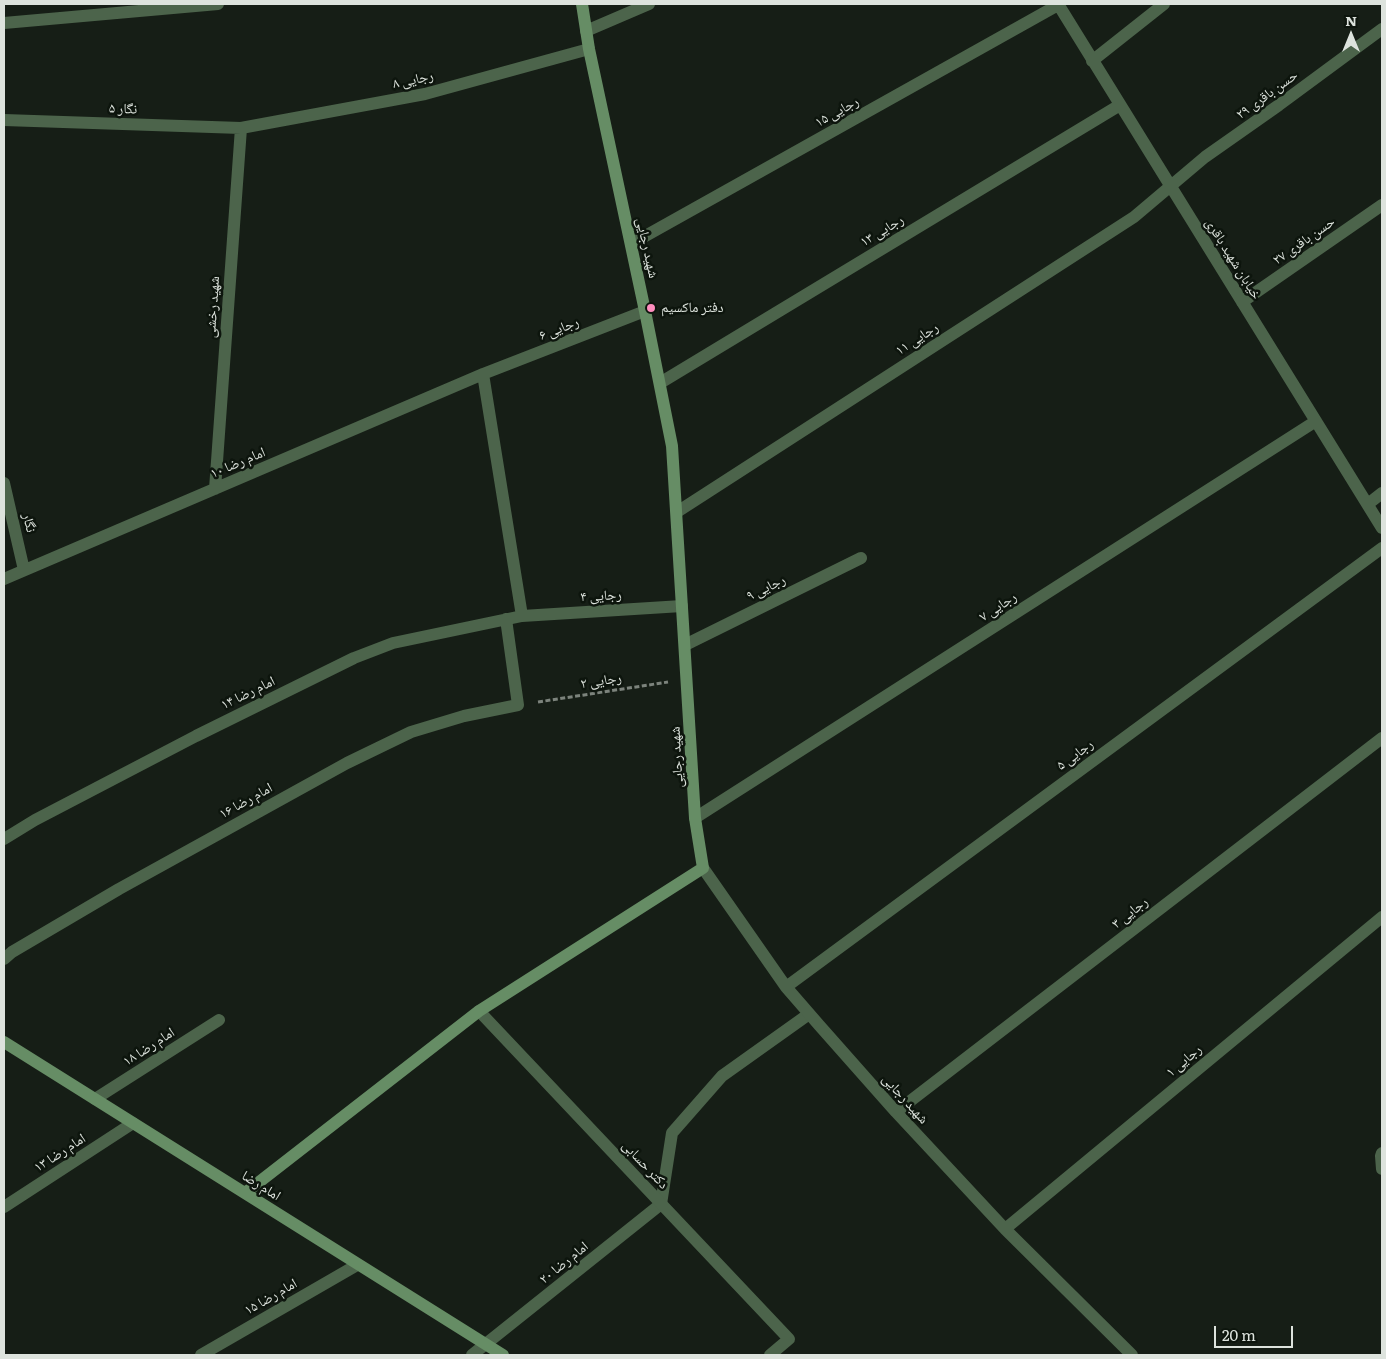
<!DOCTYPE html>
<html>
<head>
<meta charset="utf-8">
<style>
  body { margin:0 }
  #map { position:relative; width:1386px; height:1359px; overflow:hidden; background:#161e16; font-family:Literata,serif }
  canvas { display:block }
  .frame { position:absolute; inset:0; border:5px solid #dde3dd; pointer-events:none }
  .north { position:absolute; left:1326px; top:10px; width:50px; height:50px; -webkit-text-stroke:4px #0d150d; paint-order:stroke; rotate:0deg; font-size:14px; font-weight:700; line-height:20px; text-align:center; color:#dde3dd }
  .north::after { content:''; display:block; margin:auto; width:18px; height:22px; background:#dde3dd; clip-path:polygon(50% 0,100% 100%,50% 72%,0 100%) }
  .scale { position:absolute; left:1214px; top:1326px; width:79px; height:22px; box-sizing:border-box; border:2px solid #dde3dd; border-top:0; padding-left:6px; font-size:15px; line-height:18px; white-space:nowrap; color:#dde3dd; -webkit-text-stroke:4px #0d150d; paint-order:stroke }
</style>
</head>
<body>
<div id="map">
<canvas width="1386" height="1359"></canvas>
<div class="frame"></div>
<div class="north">N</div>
<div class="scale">20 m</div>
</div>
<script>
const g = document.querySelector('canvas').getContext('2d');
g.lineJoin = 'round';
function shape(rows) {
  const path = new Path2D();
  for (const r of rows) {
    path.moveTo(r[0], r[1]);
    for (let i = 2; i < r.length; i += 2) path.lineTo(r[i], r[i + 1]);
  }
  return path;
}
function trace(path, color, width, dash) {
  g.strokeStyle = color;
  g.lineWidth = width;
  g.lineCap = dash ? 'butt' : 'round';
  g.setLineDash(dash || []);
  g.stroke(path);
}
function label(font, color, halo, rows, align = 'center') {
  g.font = font + ' Literata,"Noto Naskh Arabic",serif';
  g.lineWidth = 5;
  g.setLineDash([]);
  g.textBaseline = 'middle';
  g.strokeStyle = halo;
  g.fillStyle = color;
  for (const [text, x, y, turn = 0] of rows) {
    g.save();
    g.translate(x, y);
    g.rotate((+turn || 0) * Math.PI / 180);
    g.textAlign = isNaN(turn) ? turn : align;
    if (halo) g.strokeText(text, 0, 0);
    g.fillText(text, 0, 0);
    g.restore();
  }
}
const path = shape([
  [538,702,668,682]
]);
const lane = shape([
  [685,645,861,558],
  [95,1099,219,1020],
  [4,1207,133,1123],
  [472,1355,661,1204,672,1133,722,1076,809,1014]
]);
const street = shape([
  [1058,4,1382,528],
  [4,23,218,4],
  [586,31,649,4],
  [1092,61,1164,4],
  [4,120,241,128,425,94,589,49],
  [631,244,1058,5],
  [1242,302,1382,205],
  [483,374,522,616],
  [660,383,1120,105],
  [4,483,24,570],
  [215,489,241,128],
  [1368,504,1382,493],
  [677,512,1134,217,1205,157,1279,105,1382,29],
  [4,579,483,374,645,311],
  [695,818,1316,421],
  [4,839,35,820,196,736,354,658,393,643,522,616,682,606],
  [703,868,786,987,819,1025,896,1112,1005,1229,1132,1355],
  [4,959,12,952,119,889,347,763,411,732,464,716,518,705,506,619],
  [786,987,1382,548],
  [479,1011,789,1339,770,1355],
  [896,1112,1382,738],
  [1382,1153,1381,1156,1382,1169],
  [1005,1229,1382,917],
  [201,1355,357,1265]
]);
const secondary = shape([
  [4,1042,503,1355],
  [245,1193,479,1011,703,868,695,818,672,446,645,311,589,49,582,4]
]);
const markers = [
  [651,308,5,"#fe8ebe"]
];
const streetNames = [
  ["رجایی ۸",413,80,-12],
  ["حسن باقری ۲۹",1267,95,-36],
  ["نگار ۵",123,109,2],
  ["رجایی ۱۵",837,112,-29],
  ["رجایی ۱۳",882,231,-31],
  ["حسن باقری ۲۷",1304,241,-35],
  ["شهید رجایی",647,248,78],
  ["خیابان شهید باقری",1233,259,58],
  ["شهید رخشی",213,307,-86],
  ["رجایی ۶",559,329,-21],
  ["رجایی ۱۱",917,339,-33],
  ["امام رضا ۱۰",238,463,-23],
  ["نگار",29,523,77],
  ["رجایی ۹",766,588,-26],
  ["رجایی ۴",601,596,-3],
  ["رجایی ۷",998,607,-33],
  ["رجایی ۲",601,681,-9],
  ["امام رضا ۱۴",248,693,-26],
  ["رجایی ۵",1075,755,-36],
  ["شهید رجایی",677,757,-93],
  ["امام رضا ۱۶",246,801,-29],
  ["رجایی ۳",1130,913,-38],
  ["امام رضا ۱۸",149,1047,-33],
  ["رجایی ۱",1184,1061,-40],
  ["شهید رجایی",905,1099,48],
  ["امام رضا ۱۳",60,1153,-33],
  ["دکتر حسابی",645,1165,47],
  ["امام رضا",261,1186,32],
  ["امام رضا ۲۰",564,1263,-39],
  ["امام رضا ۱۵",271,1297,-30]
];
const poiNames = [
  ["دفتر ماکسیم",661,308]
];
trace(path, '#7c837c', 3, [5, 2.5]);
trace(lane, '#4c644b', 12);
trace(street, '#4c644b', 12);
trace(secondary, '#668d65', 12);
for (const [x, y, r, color] of markers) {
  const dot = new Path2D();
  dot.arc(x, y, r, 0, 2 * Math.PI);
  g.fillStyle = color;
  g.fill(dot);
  trace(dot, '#0d150d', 2);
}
label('14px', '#dde3dd', '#0d150d', streetNames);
label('14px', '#dde3dd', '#0d150d', poiNames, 'left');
</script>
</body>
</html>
